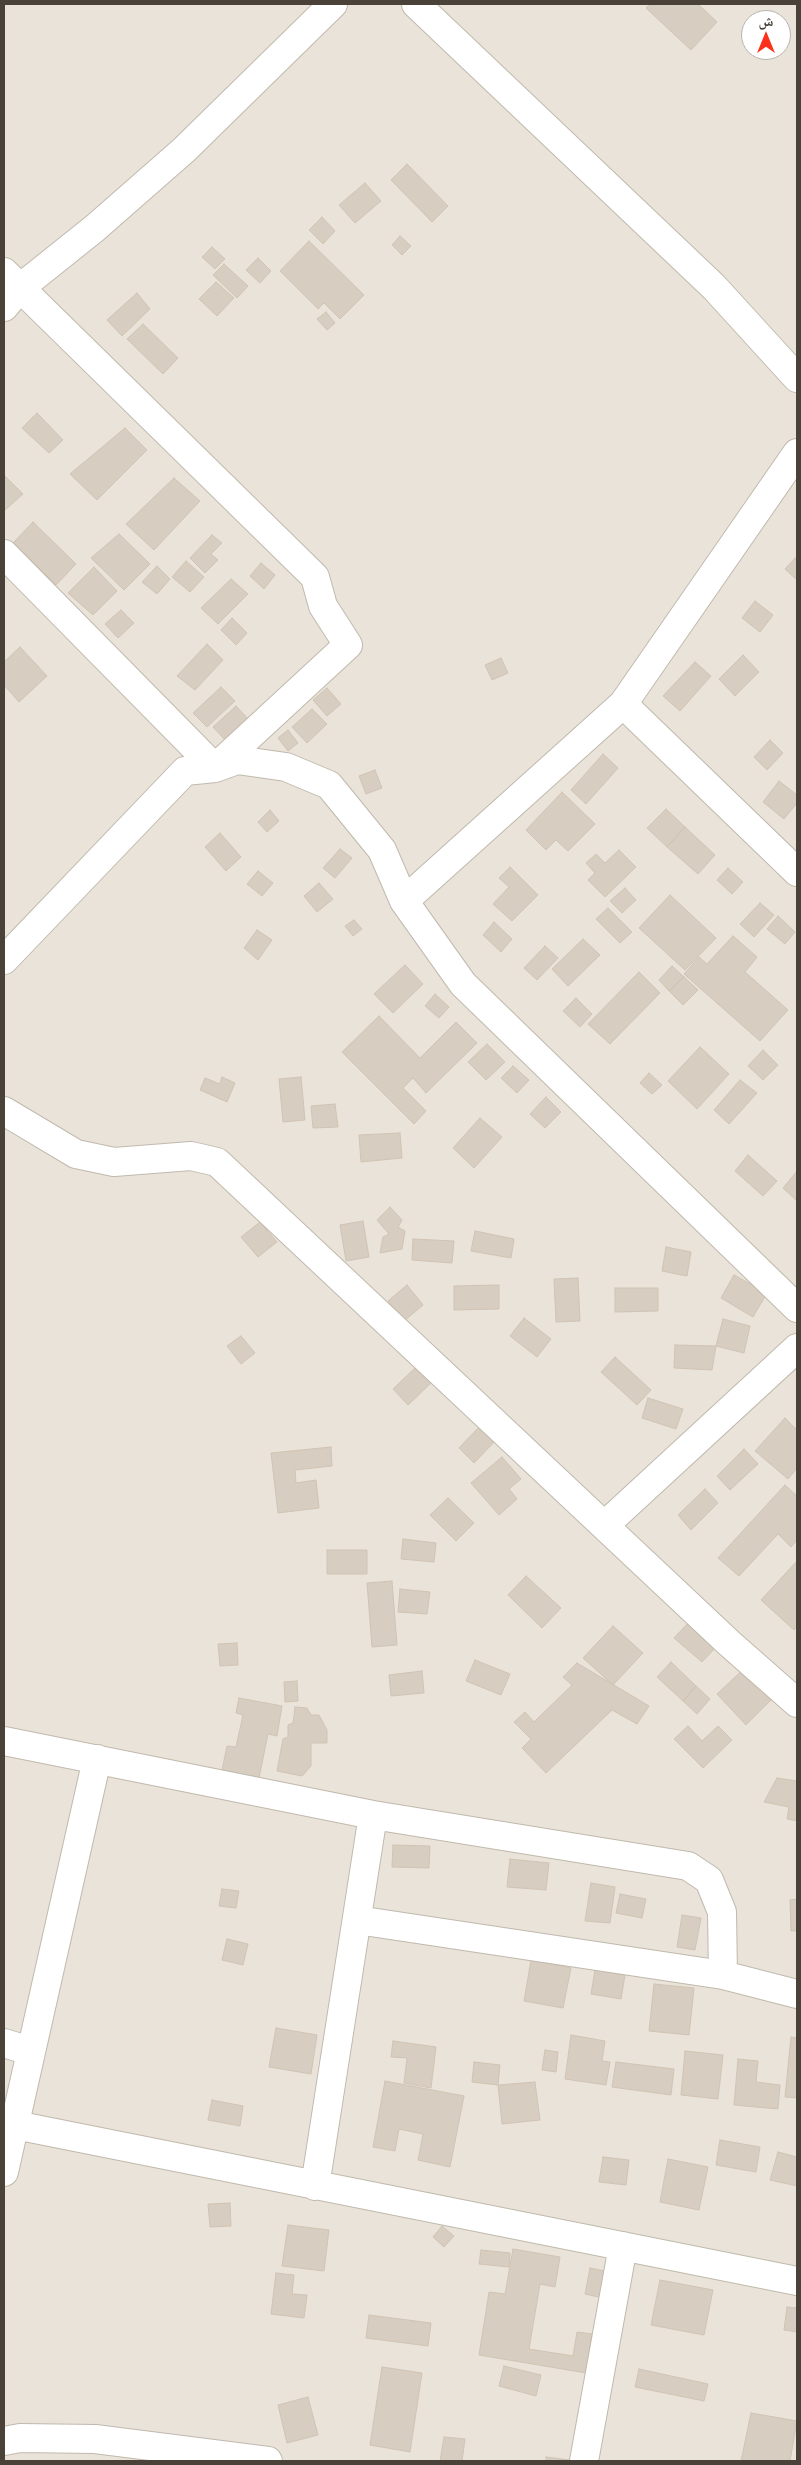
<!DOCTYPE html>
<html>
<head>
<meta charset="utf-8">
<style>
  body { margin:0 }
  #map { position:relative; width:801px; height:2465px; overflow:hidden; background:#f5f2eb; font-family:"Archivo Narrow","Noto Naskh Arabic",sans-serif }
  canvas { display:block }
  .frame { position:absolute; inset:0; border:5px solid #4a4238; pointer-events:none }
  .north { position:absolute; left:741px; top:10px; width:50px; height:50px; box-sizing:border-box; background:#fff; border:1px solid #b7b3af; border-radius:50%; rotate:0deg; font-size:14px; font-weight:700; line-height:20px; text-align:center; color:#4a4238 }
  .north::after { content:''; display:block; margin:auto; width:18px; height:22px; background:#fc311c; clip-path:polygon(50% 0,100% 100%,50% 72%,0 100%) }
</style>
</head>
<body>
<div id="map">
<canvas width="801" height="2465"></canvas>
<div class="frame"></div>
<div class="north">ش</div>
</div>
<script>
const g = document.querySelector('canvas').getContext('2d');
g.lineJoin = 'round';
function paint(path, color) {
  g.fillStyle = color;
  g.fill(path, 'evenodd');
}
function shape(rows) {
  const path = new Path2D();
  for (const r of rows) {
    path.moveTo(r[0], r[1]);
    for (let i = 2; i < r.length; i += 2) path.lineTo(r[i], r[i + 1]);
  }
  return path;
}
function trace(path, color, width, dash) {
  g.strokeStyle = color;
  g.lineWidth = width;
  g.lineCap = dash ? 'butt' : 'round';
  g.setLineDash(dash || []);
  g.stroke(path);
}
const residential = shape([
  [4,4,797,4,797,2461,4,2461],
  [751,20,781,20,781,50,751,50]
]);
const building = shape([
  [650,4,698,4,717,22,691,50,646,8,650,4],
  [407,164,448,206,432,222,391,180,407,164],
  [365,183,381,201,355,223,339,205,365,183],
  [322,217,335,231,323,244,309,230,322,217],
  [400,236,411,246,402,255,392,245,400,236],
  [309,241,364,295,340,319,324,303,318,309,280,271,309,241],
  [212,247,225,259,215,269,202,257,212,247],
  [258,258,271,271,260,283,246,270,258,258],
  [224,264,248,286,237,298,213,275,224,264],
  [216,282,234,298,217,316,199,299,216,282],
  [137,293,150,309,122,336,107,320,137,293],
  [326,312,335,323,327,330,317,319,326,312],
  [143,324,178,358,163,374,127,339,143,324],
  [37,413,63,440,49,453,22,428,37,413],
  [125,428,147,450,97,500,70,474,125,428],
  [4,475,23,494,4,511,4,475],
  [174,478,200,501,154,550,126,524,174,478],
  [33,522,76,564,56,585,13,543,33,522],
  [119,534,150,564,124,590,91,558,119,534],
  [212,535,222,543,211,554,218,560,205,573,190,558,212,535],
  [797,556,797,580,785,569,797,556],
  [186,561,204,577,190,592,172,577,186,561],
  [261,563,275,575,264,589,250,576,261,563],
  [157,566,170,579,157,594,142,582,157,566],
  [94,567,117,591,93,615,68,593,94,567],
  [231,579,248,594,218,624,201,608,231,579],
  [755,601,773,615,760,632,742,618,755,601],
  [121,610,134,623,118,638,105,624,121,610],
  [232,618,247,633,236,645,221,630,232,618],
  [207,644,223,660,195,690,177,676,207,644],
  [20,647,47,676,19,702,4,685,4,662,20,647],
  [743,655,759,672,735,696,719,679,743,655],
  [501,658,508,673,492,680,485,665,501,658],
  [695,662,711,676,680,711,663,696,695,662],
  [221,687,235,701,207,727,193,713,221,687],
  [327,688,341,704,327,716,313,700,327,688],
  [236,706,249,720,226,741,213,727,236,706],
  [312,709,327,724,307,743,292,727,312,709],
  [288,730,298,743,288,751,278,738,288,730],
  [770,740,783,753,767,770,754,757,770,740],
  [603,754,618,768,586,804,571,790,603,754],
  [375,770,382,788,366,794,359,776,375,770],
  [779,781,797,795,797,803,784,819,763,802,779,781],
  [562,792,595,824,568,851,556,840,546,850,526,830,562,792],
  [666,809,685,827,667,847,647,828,666,809],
  [270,810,279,821,267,832,258,822,270,810],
  [685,827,715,855,698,874,667,847,685,827],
  [220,833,241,857,226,871,205,847,220,833],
  [340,849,352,858,335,878,323,868,340,849],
  [619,850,636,867,605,897,588,880,595,873,586,863,596,854,605,863,619,850],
  [510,867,538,895,512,921,493,904,509,887,499,878,510,867],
  [728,868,743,882,732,894,717,880,728,868],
  [258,871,273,883,262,896,247,884,258,871],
  [319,883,333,899,317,912,304,896,319,883],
  [625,888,636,900,622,913,610,901,625,888],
  [670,895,716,938,685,970,639,928,670,895],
  [760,903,774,915,754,937,740,924,760,903],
  [608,908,632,932,620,943,596,919,608,908],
  [778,916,795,932,785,944,767,929,778,916],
  [354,920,362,929,353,936,345,926,354,920],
  [494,922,512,939,501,952,483,935,494,922],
  [257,930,272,940,258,960,244,948,257,930],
  [733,936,757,957,745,972,788,1010,760,1041,684,974,699,957,707,964,733,936],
  [583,939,600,955,568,986,552,969,583,939],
  [545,946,558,958,537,980,524,968,545,946],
  [405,965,423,984,393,1013,374,994,405,965],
  [672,966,684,977,669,991,659,980,672,966],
  [639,972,660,993,610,1044,588,1024,639,972],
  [684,977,698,990,683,1005,669,991,684,977],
  [435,994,449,1007,439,1018,425,1006,435,994],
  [576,998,592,1014,580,1027,563,1011,576,998],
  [379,1016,420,1058,456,1022,477,1043,426,1093,413,1078,403,1088,426,1111,414,1124,342,1052,379,1016],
  [487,1044,505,1062,486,1080,468,1062,487,1044],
  [700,1047,729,1074,697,1109,668,1081,700,1047],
  [763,1050,778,1065,763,1080,748,1066,763,1050],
  [513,1066,529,1080,517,1093,501,1078,513,1066],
  [649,1073,662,1085,652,1094,640,1083,649,1073],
  [222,1077,235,1083,227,1102,200,1090,205,1078,220,1084,222,1077],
  [301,1077,305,1120,283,1122,279,1079,301,1077],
  [740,1080,757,1093,729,1124,714,1110,740,1080],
  [546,1097,561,1112,545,1128,530,1114,546,1097],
  [335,1104,338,1127,313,1128,311,1106,335,1104],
  [480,1118,502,1137,474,1168,453,1148,480,1118],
  [400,1133,402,1158,361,1162,359,1135,400,1133],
  [748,1155,777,1181,763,1196,735,1171,748,1155],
  [797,1171,797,1201,783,1188,797,1171],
  [390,1207,402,1220,398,1227,405,1231,402,1249,380,1253,383,1237,389,1234,377,1220,390,1207],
  [363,1221,369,1257,346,1261,340,1225,363,1221],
  [260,1222,277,1242,258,1257,241,1237,260,1222],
  [475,1231,514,1239,511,1258,471,1251,475,1231],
  [413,1239,454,1241,452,1263,412,1260,413,1239],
  [666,1247,691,1252,687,1276,662,1271,666,1247],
  [734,1275,767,1293,753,1317,721,1298,734,1275],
  [578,1278,580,1321,556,1322,554,1279,578,1278],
  [407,1285,423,1305,404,1321,388,1301,407,1285],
  [499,1285,499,1309,454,1310,454,1286,499,1285],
  [615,1288,658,1288,658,1311,615,1312,615,1288],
  [524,1318,551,1339,537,1357,510,1336,524,1318],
  [723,1319,750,1326,744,1353,716,1346,723,1319],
  [241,1336,255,1353,241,1364,227,1346,241,1336],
  [675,1345,716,1346,712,1370,674,1368,675,1345],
  [615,1357,651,1390,637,1405,601,1372,615,1357],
  [416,1367,431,1383,408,1405,393,1389,416,1367],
  [648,1398,683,1409,676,1429,642,1418,648,1398],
  [785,1418,797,1430,797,1468,788,1479,755,1451,785,1418],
  [481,1425,496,1440,474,1463,459,1448,481,1425],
  [331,1447,332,1466,295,1470,296,1483,316,1480,319,1508,278,1513,271,1453,331,1447],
  [744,1449,758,1464,730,1490,717,1476,744,1449],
  [502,1457,521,1479,509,1489,517,1499,499,1515,471,1483,502,1457],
  [785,1485,797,1496,797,1540,791,1547,778,1534,739,1576,718,1558,785,1485],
  [705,1489,718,1503,691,1530,678,1515,705,1489],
  [448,1498,474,1523,456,1541,430,1515,448,1498],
  [403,1539,436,1543,434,1562,401,1559,403,1539],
  [327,1550,367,1550,367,1574,327,1574,327,1550],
  [797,1561,797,1626,794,1630,761,1600,797,1561],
  [526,1576,561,1608,542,1628,508,1595,526,1576],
  [392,1581,397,1645,372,1647,367,1583,392,1581],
  [400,1589,430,1592,427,1614,398,1612,400,1589],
  [691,1620,719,1644,702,1662,674,1638,691,1620],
  [613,1626,643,1653,613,1685,583,1658,613,1626],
  [237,1643,238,1665,220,1666,218,1644,237,1643],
  [475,1660,510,1674,501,1695,466,1681,475,1660],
  [671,1662,696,1686,683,1701,657,1677,671,1662],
  [577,1663,649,1706,637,1724,612,1710,546,1773,522,1748,531,1739,514,1722,525,1712,534,1722,572,1685,563,1677,577,1663],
  [747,1666,775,1696,746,1725,717,1694,747,1666],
  [422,1671,424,1693,391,1696,389,1675,422,1671],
  [297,1681,298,1701,285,1702,284,1682,297,1681],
  [696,1686,710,1699,697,1714,683,1701,696,1686],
  [239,1698,282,1706,277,1736,268,1734,257,1788,220,1780,227,1746,236,1747,243,1715,236,1713,239,1698],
  [295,1707,307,1708,311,1715,319,1715,327,1730,327,1743,311,1743,311,1766,302,1776,277,1771,283,1739,288,1737,288,1725,293,1723,295,1707],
  [688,1726,702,1741,718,1726,732,1740,703,1768,674,1739,688,1726],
  [777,1778,797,1781,797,1821,787,1819,789,1807,764,1802,777,1778],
  [393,1845,430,1846,429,1868,392,1867,393,1845],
  [510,1859,549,1863,546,1890,507,1887,510,1859],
  [591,1883,615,1887,610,1923,585,1921,591,1883],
  [222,1889,239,1891,236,1908,219,1906,222,1889],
  [620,1894,646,1899,642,1918,616,1913,620,1894],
  [797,1899,797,1931,791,1931,790,1900,797,1899],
  [682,1915,701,1918,695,1950,677,1947,682,1915],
  [227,1939,248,1944,243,1965,222,1960,227,1939],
  [531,1960,571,1968,563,2008,524,2001,531,1960],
  [595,1970,625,1975,621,1999,591,1994,595,1970],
  [654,1984,694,1988,689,2035,649,2031,654,1984],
  [276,2028,317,2035,311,2074,269,2067,276,2028],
  [571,2035,605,2041,602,2061,610,2062,606,2085,565,2079,571,2035],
  [791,2037,797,2038,797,2098,785,2097,791,2037],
  [393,2041,436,2047,431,2088,404,2083,407,2058,391,2057,393,2041],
  [545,2050,558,2052,556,2072,542,2070,545,2050],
  [685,2051,723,2055,718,2099,681,2095,685,2051],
  [738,2059,758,2061,756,2082,780,2085,778,2109,734,2105,738,2059],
  [474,2062,500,2065,498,2085,472,2082,474,2062],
  [616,2062,674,2069,671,2095,612,2087,616,2062],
  [385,2081,464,2096,450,2167,418,2160,423,2134,399,2129,395,2151,373,2147,385,2081],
  [535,2082,540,2120,502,2124,498,2085,535,2082],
  [212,2100,243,2106,240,2126,208,2120,212,2100],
  [720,2140,760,2147,756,2172,716,2165,720,2140],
  [778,2152,797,2157,797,2186,770,2180,778,2152],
  [603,2157,629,2160,626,2185,599,2182,603,2157],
  [668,2159,708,2167,699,2210,660,2202,668,2159],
  [230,2203,231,2226,210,2227,208,2204,230,2203],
  [288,2225,329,2230,324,2271,282,2266,288,2225],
  [442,2226,454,2236,444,2247,433,2237,442,2226],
  [513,2249,560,2257,555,2287,540,2284,529,2349,573,2356,577,2332,592,2334,586,2373,479,2355,489,2292,505,2294,513,2249],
  [481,2250,510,2253,509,2267,479,2264,481,2250],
  [590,2268,609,2272,603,2298,585,2294,590,2268],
  [276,2273,294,2275,292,2294,307,2295,304,2318,271,2314,276,2273],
  [660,2280,713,2290,704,2335,651,2325,660,2280],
  [787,2307,797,2308,797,2332,784,2330,787,2307],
  [369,2315,431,2323,428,2346,366,2338,369,2315],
  [504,2366,541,2375,536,2396,499,2386,504,2366],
  [382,2367,422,2373,410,2452,370,2445,382,2367],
  [639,2369,708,2384,704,2401,635,2387,639,2369],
  [308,2397,318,2435,287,2443,278,2405,308,2397],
  [751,2413,797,2421,790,2461,741,2461,751,2413],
  [444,2437,465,2439,462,2461,440,2461,444,2437],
  [546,2457,570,2460,569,2461,546,2461,546,2457]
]);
const minor = shape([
  [4,272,315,577,323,606,348,645,216,767],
  [4,307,20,288,95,228,184,150,333,4],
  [4,554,215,768],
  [623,704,797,872],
  [404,901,623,704,797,453],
  [4,960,185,771,215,768,237,760,286,767,329,785,382,850,404,901,463,984,797,1308],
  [4,1111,76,1154,114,1162,191,1156,217,1162,729,1643,797,1703],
  [605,1525,797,1348],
  [4,1741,373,1815,688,1866,709,1880,722,1912,723,1975],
  [357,1920,723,1975,797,1994],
  [4,2043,30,2051],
  [15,2125,797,2281],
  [4,2172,97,1759],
  [315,2186,373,1815],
  [4,2441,20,2438,95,2439,268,2461],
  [584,2461,623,2246]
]);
const tertiary = shape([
  [416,4,714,287,797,378]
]);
paint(residential, '#e9e3d9');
paint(building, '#d7cdc0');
trace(building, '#d2c4b3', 1);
trace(minor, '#c1b9ad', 30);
trace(tertiary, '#c1b9ad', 30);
trace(minor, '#fff', 28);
trace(tertiary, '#fff', 28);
</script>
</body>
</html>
